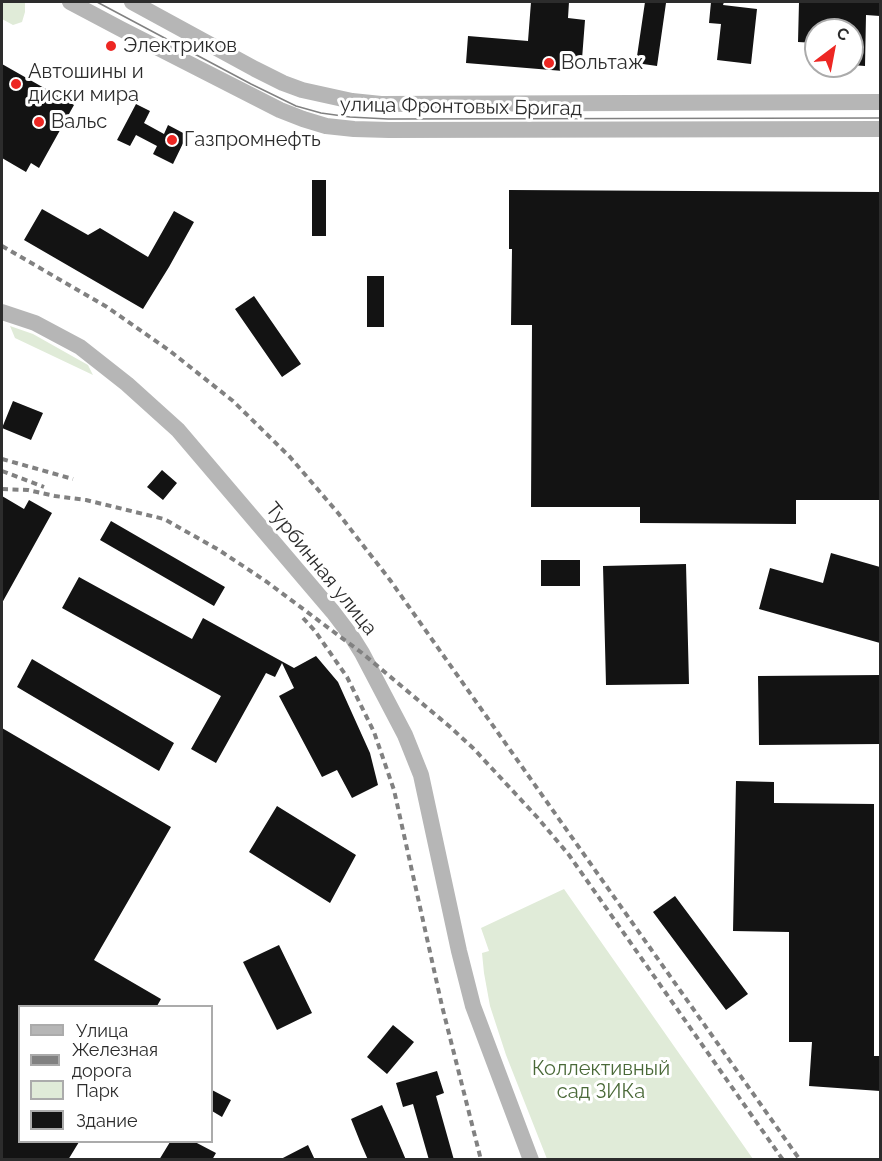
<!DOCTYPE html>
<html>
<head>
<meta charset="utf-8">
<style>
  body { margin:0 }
  #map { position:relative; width:882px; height:1161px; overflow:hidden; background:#fff; font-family:Raleway,sans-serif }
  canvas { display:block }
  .frame { position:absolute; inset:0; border:3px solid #2c2c2c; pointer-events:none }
  .legend { position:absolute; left:18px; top:1005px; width:195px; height:138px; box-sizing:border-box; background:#fff; border:2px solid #ababab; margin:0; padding:8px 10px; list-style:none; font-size:18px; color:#2c2c2c }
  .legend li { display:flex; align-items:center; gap:12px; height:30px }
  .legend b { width:30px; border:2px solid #ababab }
  .north { position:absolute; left:804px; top:18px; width:60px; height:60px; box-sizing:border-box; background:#fff; border:2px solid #ababab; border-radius:50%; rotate:32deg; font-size:16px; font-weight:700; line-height:24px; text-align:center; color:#2c2c2c }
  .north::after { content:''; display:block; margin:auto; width:21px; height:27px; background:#ed2723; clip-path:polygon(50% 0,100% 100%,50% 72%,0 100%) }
</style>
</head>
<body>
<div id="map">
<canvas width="882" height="1161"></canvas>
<div class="frame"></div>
<ul class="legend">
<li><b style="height:8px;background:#b6b6b6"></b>Улица</li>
<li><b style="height:8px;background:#818181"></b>Железная дорога</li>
<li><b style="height:16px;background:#e0ebd8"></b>Парк</li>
<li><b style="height:16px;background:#131313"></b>Здание</li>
</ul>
<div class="north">С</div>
</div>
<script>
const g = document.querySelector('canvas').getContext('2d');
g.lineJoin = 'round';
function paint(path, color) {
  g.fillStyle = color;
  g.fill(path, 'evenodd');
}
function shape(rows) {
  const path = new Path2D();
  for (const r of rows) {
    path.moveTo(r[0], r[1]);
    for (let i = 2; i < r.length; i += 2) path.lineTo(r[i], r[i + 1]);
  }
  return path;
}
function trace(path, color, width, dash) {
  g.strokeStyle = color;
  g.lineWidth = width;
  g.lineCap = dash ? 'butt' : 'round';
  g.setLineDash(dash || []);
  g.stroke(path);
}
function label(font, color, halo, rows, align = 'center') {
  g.font = font + ' Raleway,sans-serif';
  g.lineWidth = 6;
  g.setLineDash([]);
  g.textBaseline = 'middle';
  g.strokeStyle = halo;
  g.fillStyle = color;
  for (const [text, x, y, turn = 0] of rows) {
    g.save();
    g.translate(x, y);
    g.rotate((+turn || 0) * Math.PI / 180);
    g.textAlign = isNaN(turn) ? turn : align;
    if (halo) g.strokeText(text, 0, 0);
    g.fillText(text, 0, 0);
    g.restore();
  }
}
const green = shape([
  [2,2,25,2,25,12,22,22,13,25,2,19],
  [10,326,33,334,88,365,93,375,15,338],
  [564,889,753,1159,547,1159,506,1055,490,1006,484,973,482,953,489,951,481,928]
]);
const building = shape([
  [531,2,569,2,568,18,585,20,582,59,565,58,563,71,466,63,468,36,528,41],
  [645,2,666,3,657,66,636,63],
  [711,2,724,2,723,5,757,9,751,64,717,60,721,24,709,23],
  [799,2,880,2,880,16,866,15,865,66,852,65,852,30,816,30,816,43,798,42],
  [2,64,74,105,39,168,31,163,26,172,2,158],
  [136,104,150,111,144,123,164,134,168,125,187,135,173,164,153,154,157,146,136,135,130,146,117,140],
  [312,180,326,180,326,236,312,236],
  [509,190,880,192,880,500,796,500,796,524,640,523,640,507,531,507,532,325,511,325,512,249,509,249],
  [42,209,88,235,100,228,148,257,174,211,194,222,169,267,143,309,24,240],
  [367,276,384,276,384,327,367,327],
  [254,296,301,364,282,377,235,309],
  [13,401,43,413,31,440,2,428],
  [162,470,177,483,163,500,147,487],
  [2,496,24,509,29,500,52,513,2,603],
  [111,521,225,587,214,606,100,540],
  [831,553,880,567,880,643,759,609,770,568,823,583],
  [541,560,580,560,580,586,541,586],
  [686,564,689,684,606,685,603,566],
  [79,577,192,639,203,618,294,668,316,656,338,682,370,753,378,785,352,798,337,770,322,777,279,696,294,688,282,663,275,677,266,673,216,763,191,749,221,696,62,608],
  [32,659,174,743,159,771,17,687],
  [880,675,880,744,759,745,758,676],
  [2,728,171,827,94,960,161,999,157,1006,20,1006,20,1142,79,1142,68,1160,2,1160],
  [736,781,774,782,774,803,874,804,874,1056,880,1056,880,1091,809,1086,812,1042,789,1042,789,932,733,931],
  [277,806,356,855,330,903,249,852],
  [675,896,748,994,726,1010,653,912],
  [279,945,312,1013,277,1030,243,962],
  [393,1025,414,1042,387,1074,367,1057],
  [437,1071,444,1093,436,1096,454,1160,429,1160,413,1104,403,1107,396,1083],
  [212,1090,231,1100,222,1117,212,1111],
  [382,1105,392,1127,406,1160,368,1160,361,1144,351,1119],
  [170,1142,195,1142,216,1153,212,1160,159,1160],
  [308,1145,315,1160,279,1160]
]);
const secondary = shape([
  [70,2,121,29,280,110,303,119,326,126,354,129,389,130,880,129],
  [132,2,255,69,283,83,302,90,352,101,381,104,880,102],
  [2,312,35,323,80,347,127,384,178,430,333,612,352,637,362,653,405,735,421,775,459,951,473,1006,531,1160]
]);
const tram = shape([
  [97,2,251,84,296,106,321,113,350,117,388,119,880,118]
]);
const rail = shape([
  [2,246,107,307,170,351,233,401,290,457,338,513,390,580,800,1160],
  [2,459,73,479],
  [2,471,44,487],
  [2,489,28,490,55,496,86,500,164,519,219,550,267,582,362,653,449,726,473,748,537,817,569,855,783,1160],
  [303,618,315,631,347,677,374,732,394,790,442,1006,481,1160]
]);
const markers = [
  [111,46,6,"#ed2723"],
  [549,63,6,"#ed2723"],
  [16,84,6,"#ed2723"],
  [39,122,6,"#ed2723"],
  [172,140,6,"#ed2723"]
];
const poiNames = [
  ["Электриков",123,46],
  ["Вольтаж",561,63],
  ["Автошины и",28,72],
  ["диски мира",28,95],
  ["Вальс",51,122],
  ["Газпромнефть",184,140]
];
const streetNames = [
  ["улица Фронтовых Бригад",461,107,1],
  ["Турбинная улица",321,569,51]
];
const parkNames = [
  ["Коллективный",601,1069],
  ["сад ЗИКа",601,1092]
];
paint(green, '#e0ebd8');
paint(building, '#131313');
trace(secondary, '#b6b6b6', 16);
trace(tram, '#818181', 1.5);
trace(rail, '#818181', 4, [6, 4.5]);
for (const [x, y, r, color] of markers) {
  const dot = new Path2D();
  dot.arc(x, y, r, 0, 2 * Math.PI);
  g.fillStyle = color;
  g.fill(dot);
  trace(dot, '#fff', 2);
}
label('20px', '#2c2c2c', '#fff', poiNames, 'left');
label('20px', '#2c2c2c', '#fff', streetNames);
label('20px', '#4a6938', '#fff', parkNames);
</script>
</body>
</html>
